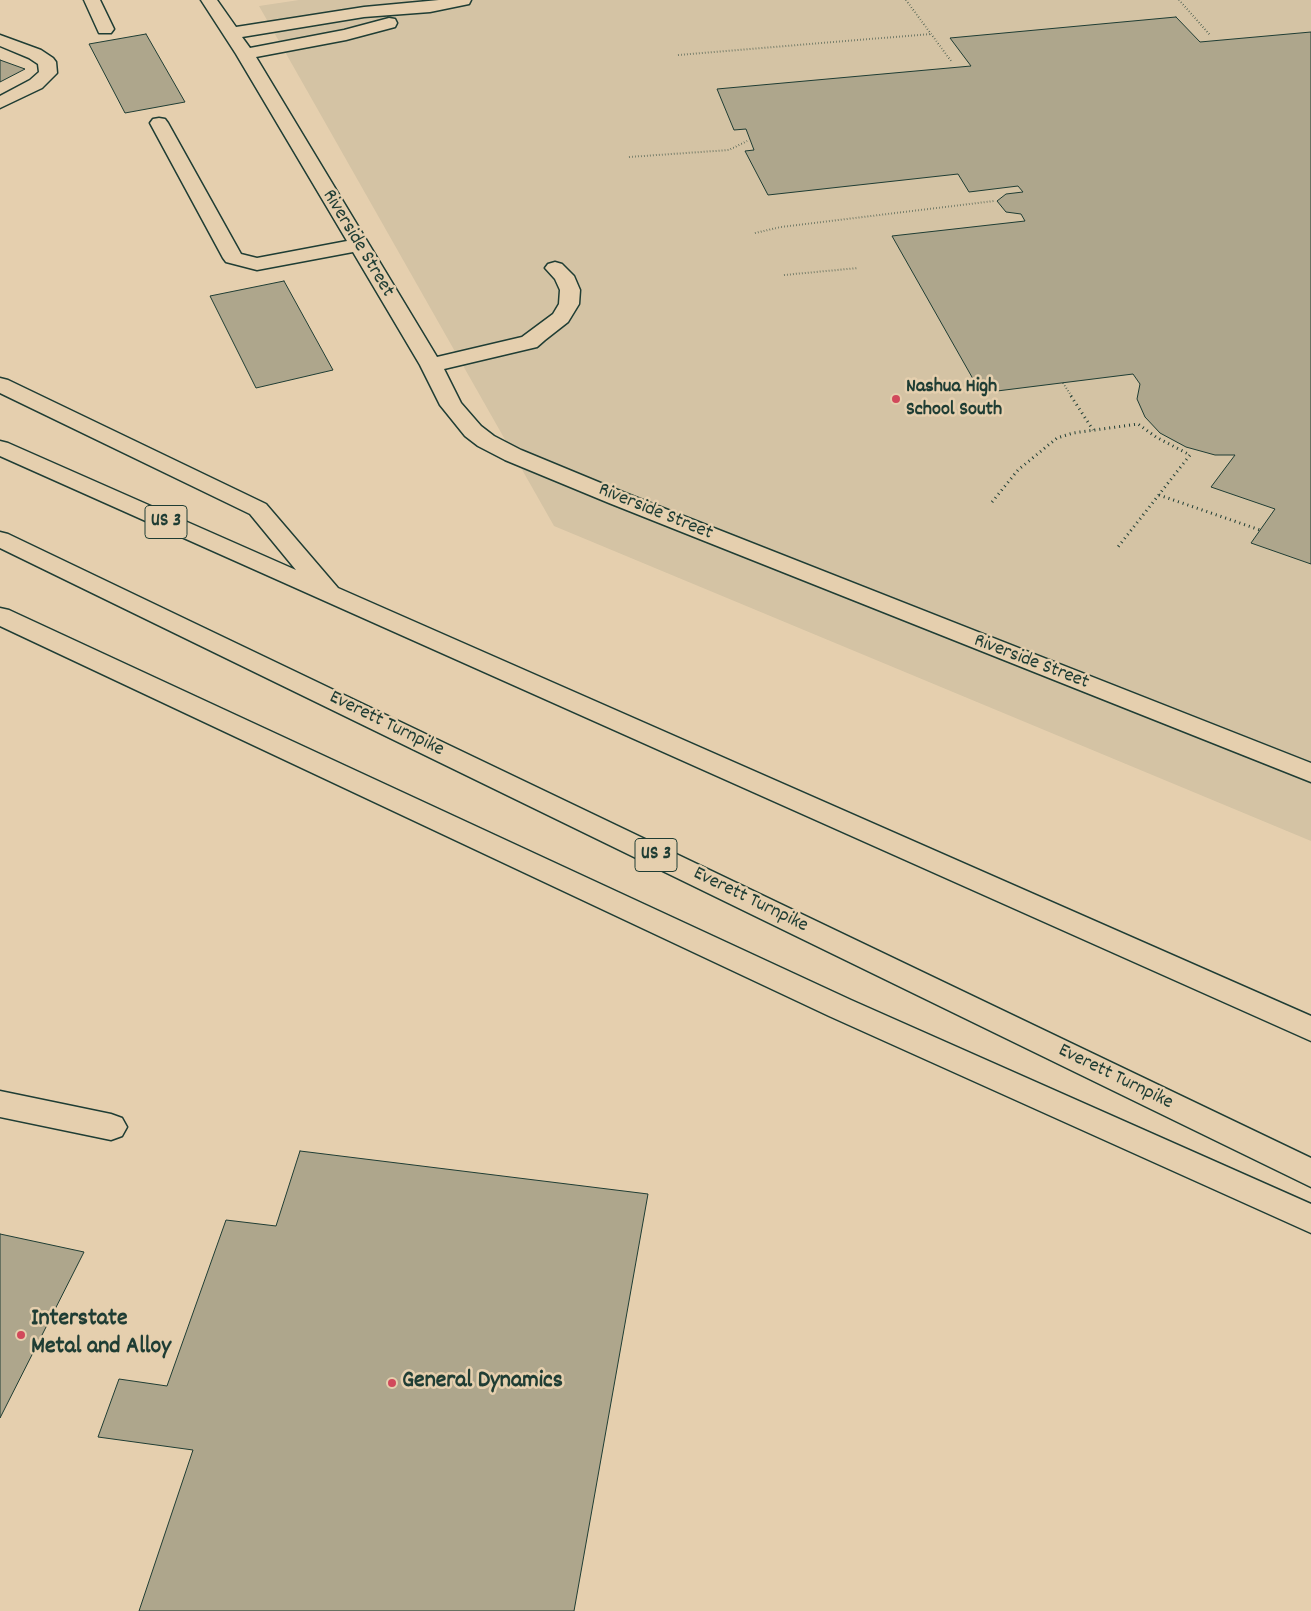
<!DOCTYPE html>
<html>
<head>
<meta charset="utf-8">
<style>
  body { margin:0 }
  canvas { display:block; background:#e5cfae }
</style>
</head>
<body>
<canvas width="1311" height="1611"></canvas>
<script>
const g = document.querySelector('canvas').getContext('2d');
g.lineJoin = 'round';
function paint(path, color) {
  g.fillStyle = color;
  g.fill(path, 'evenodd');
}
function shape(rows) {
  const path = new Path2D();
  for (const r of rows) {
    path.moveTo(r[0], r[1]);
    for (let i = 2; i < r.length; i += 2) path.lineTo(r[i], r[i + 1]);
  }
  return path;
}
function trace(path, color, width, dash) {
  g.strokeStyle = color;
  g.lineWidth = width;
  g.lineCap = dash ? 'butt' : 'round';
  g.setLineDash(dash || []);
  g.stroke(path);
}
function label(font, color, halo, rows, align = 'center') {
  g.font = font + ' Dekko,sans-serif';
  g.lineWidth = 5;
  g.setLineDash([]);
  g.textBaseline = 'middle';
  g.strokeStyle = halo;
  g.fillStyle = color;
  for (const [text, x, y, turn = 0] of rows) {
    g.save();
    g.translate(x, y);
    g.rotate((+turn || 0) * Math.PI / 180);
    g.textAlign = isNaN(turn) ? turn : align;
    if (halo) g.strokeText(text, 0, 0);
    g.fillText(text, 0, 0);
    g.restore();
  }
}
const built = shape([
  [299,0,1311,0,1311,841,554,526,259,6]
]);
const building = shape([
  [1176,17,1200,42,1311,32,1311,564,1251,543,1275,509,1211,487,1235,455,1215,455,1186,447,1160,433,1145,417,1137,399,1140,384,1133,374,981,393,892,236,1025,221,1021,214,1006,212,997,201,1006,194,1023,192,1018,186,969,192,958,174,768,195,745,151,754,150,746,129,734,130,717,89,971,66,950,38,1176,17],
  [146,34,185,102,125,113,89,44,146,34],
  [0,60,25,69,0,82,0,60],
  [284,281,333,370,256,388,210,296,284,281],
  [300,1151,648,1194,574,1611,139,1611,193,1450,98,1437,119,1379,167,1386,226,1220,276,1226,300,1151],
  [0,1234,84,1252,0,1418,0,1234]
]);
const pathFar1 = shape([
  [906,0,951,61],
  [1179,0,1210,35],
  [678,55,931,34],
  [629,157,729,150,747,141],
  [755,233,781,227,994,201],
  [784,275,858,268],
  [1063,383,1072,397]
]);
const path = shape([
  [1071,396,1093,430],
  [1159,495,1260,530],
  [992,502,1018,470,1057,438,1073,433,1138,424,1156,437,1190,455,1118,547]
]);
const minor = shape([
  [84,0,100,0,114,29,111,33,99,33,84,0],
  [201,0,217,0,236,27,364,7,439,0,471,0,469,4,430,12,364,17,242,37,250,48,344,30,389,18,395,19,397,23,395,27,346,40,256,57,437,357,522,337,553,314,559,304,560,290,555,279,545,268,548,264,555,262,562,264,574,276,580,290,579,304,568,322,545,340,537,347,444,369,461,403,481,426,494,436,521,450,625,493,1311,763,1311,782,609,503,505,460,478,446,465,436,440,405,420,365,353,252,257,270,226,262,223,258,150,123,153,119,159,118,165,119,168,123,241,254,257,258,347,241,236,54,201,0],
  [0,35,41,50,53,58,56,62,57,73,42,88,0,108,0,96,30,80,39,72,38,64,29,58,0,46,0,35],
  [0,1091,111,1114,122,1118,127,1127,122,1136,111,1140,0,1117,0,1091]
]);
const highway = shape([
  [0,378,8,380,266,504,338,588,1311,1016,1311,1041,0,456,0,441,8,443,296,570,250,514,0,393,0,378],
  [0,532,8,534,1311,1158,1311,1187,0,548,0,532],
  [0,608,9,610,851,1000,1311,1204,1311,1233,829,1016,0,626,0,608]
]);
const markers = [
  [896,399,5,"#d1495b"],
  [21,1335,5,"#d1495b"],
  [392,1383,5,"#d1495b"]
];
const shields = [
  [166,522,42],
  [656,855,42]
];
const shieldNames = [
  ["US 3",166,522],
  ["US 3",656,855]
];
const streetNames = [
  ["Riverside Street",357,244,59],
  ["Riverside Street",655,513,22],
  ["Riverside Street",1031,663,21],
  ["Everett Turnpike",386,725,26],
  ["Everett Turnpike",750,901,26],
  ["Everett Turnpike",1115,1078,26]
];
const poiNames = [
  ["Nashua High",906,388],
  ["School South",906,411]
];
const nearPoinames = [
  ["Interstate",31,1321],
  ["Metal and Alloy",31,1349],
  ["General Dynamics",402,1383]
];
paint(built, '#d4c3a4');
paint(building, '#aea68c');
trace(building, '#1f3d34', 1);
trace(minor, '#1f3d34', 3);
trace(highway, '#1f3d34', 3);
trace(pathFar1, '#1f3d34', 2, [0.5, 2.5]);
trace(path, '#1f3d34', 3, [1, 4]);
paint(minor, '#e5cfae');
paint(highway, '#e5cfae');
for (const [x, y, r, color] of markers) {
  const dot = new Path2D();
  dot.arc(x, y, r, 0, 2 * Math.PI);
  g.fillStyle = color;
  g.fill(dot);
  trace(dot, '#e5cfae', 2);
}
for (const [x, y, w] of shields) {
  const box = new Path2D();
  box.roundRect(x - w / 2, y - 16.5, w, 33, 4);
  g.fillStyle = '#e5cfae';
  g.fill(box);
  trace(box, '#1f3d34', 1);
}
label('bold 19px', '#1f3d34', null, shieldNames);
label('20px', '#1f3d34', '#e5cfae', streetNames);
label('bold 20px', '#1f3d34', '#e5cfae', poiNames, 'left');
label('bold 24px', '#1f3d34', '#e5cfae', nearPoinames, 'left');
</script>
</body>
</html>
